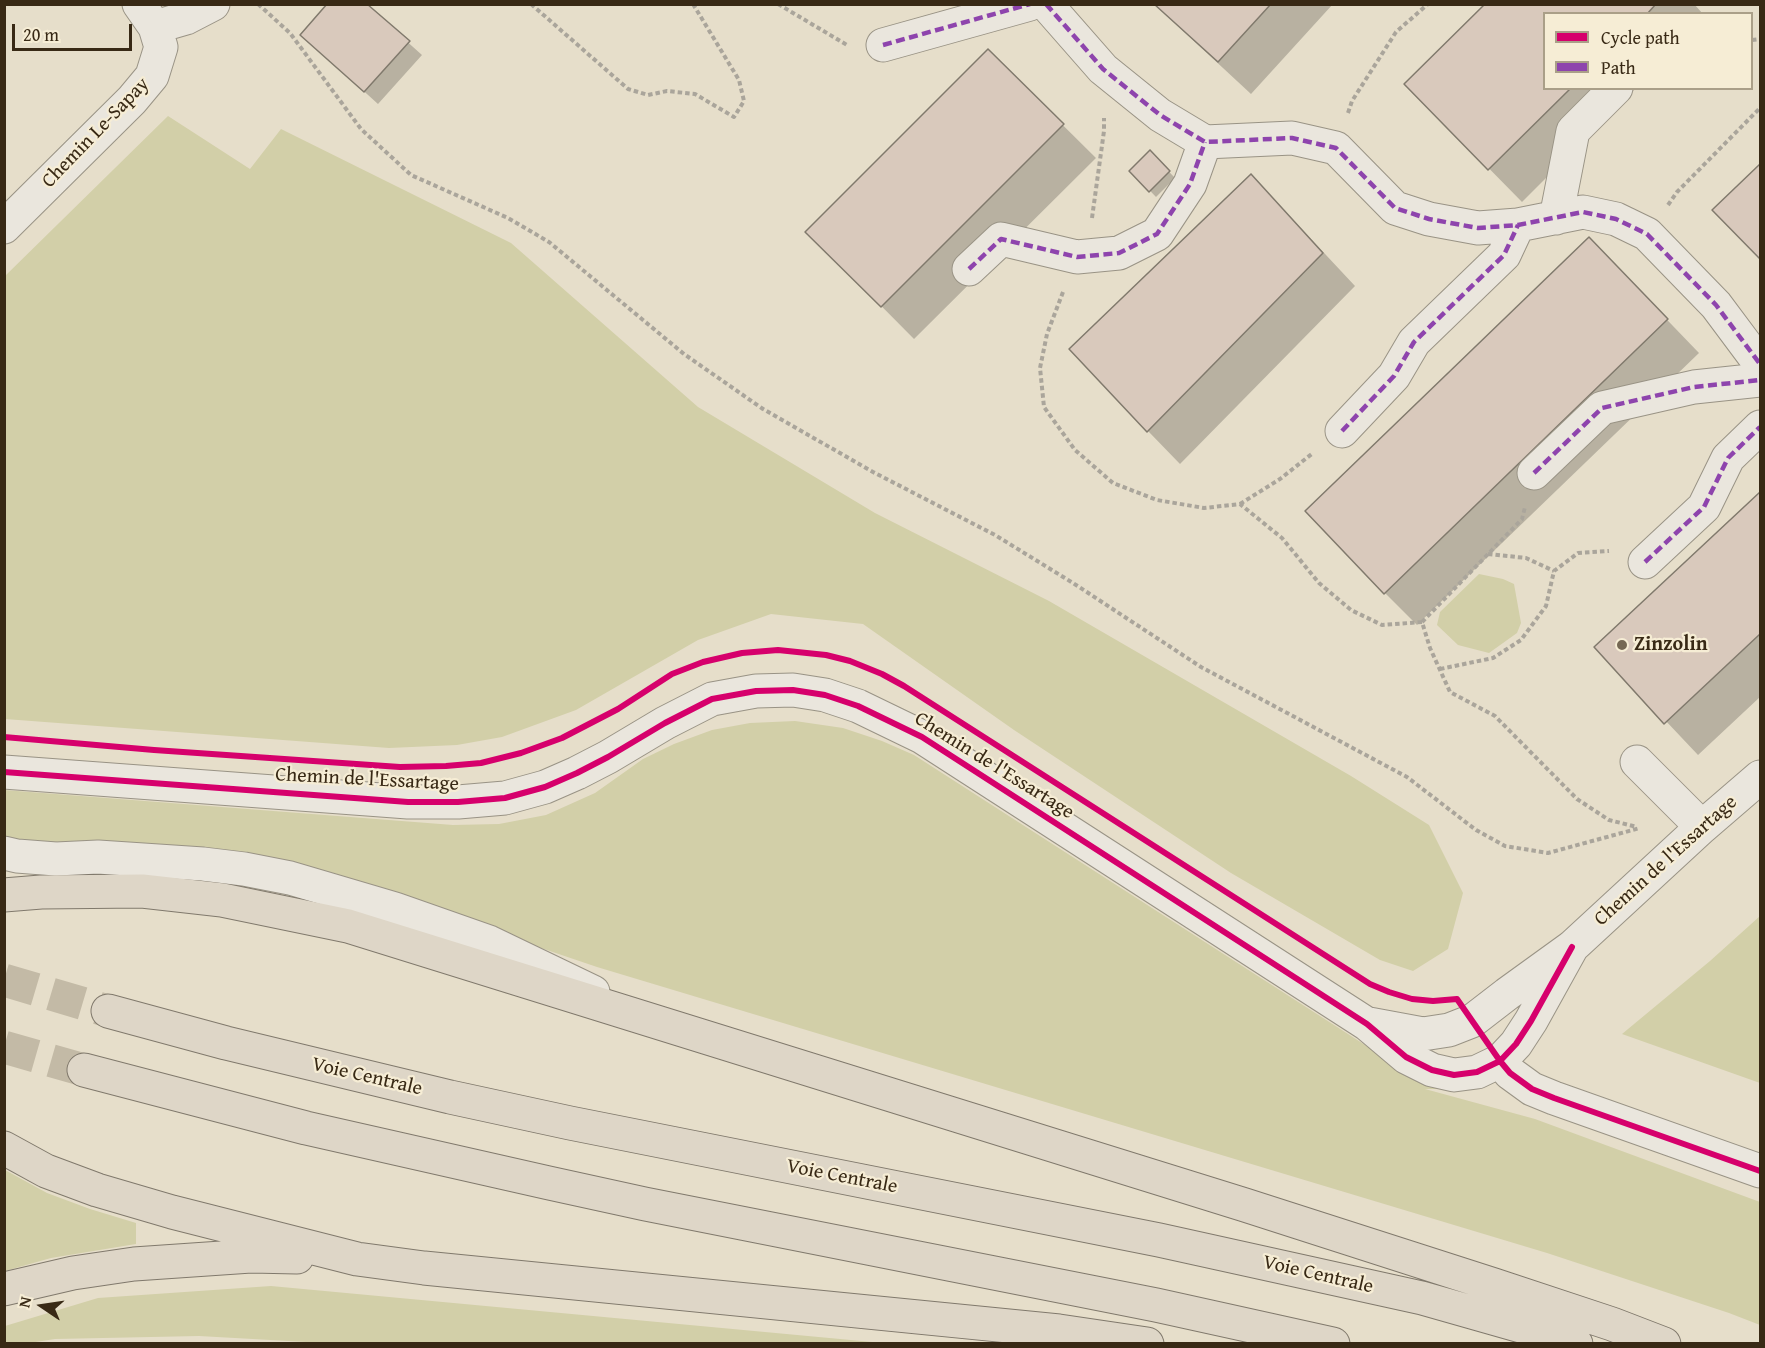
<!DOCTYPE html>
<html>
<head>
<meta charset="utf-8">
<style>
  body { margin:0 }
  #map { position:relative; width:1765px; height:1348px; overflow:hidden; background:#e6deca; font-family:"Gentium Book Plus",serif }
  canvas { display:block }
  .frame { position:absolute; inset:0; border:6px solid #382915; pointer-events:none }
  .legend { position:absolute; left:1543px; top:12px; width:210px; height:78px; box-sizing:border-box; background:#f6edd5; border:2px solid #aa9f88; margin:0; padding:8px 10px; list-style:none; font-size:18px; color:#382915 }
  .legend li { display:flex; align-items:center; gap:12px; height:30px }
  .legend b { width:30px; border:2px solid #aa9f88 }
  .north { position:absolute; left:12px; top:1276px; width:60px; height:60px; -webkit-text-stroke:4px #f6edd5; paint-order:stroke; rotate:283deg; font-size:16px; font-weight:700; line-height:24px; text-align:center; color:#382915 }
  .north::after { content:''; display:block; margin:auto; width:21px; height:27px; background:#382915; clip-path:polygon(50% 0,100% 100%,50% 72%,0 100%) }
  .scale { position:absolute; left:12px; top:24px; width:120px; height:27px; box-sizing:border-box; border:3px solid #382915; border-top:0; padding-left:8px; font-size:18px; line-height:21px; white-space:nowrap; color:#382915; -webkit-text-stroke:4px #f6edd5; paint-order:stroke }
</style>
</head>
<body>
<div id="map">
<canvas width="1765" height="1348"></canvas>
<div class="frame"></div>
<ul class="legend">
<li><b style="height:8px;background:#d6006c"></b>Cycle path</li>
<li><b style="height:8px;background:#8e44ad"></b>Path</li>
</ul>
<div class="north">N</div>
<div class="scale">20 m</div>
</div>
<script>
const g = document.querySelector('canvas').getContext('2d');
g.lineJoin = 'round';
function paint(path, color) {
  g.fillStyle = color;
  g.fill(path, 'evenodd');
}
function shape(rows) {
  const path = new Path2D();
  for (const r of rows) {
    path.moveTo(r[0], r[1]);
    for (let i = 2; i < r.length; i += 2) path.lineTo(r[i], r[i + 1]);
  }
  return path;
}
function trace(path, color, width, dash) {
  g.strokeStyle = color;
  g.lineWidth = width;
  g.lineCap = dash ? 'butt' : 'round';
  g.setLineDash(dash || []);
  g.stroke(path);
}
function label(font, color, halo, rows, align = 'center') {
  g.font = font + ' "Gentium Book Plus",serif';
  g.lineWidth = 4.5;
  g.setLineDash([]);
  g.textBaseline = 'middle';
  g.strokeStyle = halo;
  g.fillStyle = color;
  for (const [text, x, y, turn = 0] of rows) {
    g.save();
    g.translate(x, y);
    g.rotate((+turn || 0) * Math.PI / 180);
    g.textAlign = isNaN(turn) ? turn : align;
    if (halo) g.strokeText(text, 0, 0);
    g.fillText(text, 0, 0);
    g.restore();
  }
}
const green = shape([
  [168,116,250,169,281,129,511,243,698,407,875,513,1049,601,1351,776,1429,825,1463,893,1448,949,1413,971,1380,960,1231,873,1014,730,863,624,771,614,698,640,576,710,502,737,457,745,389,748,5,719,5,276],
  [1479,574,1503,579,1514,584,1521,623,1517,633,1489,653,1458,645,1437,625,1440,612],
  [795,721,843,728,882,741,914,755,1418,1079,1444,1089,1425,1089,1535,1119,1760,1202,1760,1325,1729,1313,1547,1253,597,967,308,869,18,840,5,837,4,790,453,825,499,824,546,815,595,793,643,759,674,744,712,730,750,723],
  [1760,916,1760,1083,1622,1034,1710,961],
  [5,1170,47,1193,90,1209,136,1223,136,1244,51,1258,5,1271],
  [271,1286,883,1343,342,1344,199,1336,55,1339,29,1343,5,1343,5,1326,98,1298]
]);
const shadow = shape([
  [365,4,422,55,378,104,315,47],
  [1154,4,1333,4,1251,94],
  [1487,4,1694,4,1703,14,1544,14,1544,88,1636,88,1522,202,1406,84],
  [988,51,1096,158,914,339,808,232],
  [1150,152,1175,178,1156,197,1131,171],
  [1760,166,1760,257,1715,210],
  [1251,176,1283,209,1355,286,1180,464,1148,431,1071,349],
  [1621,272,1699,353,1417,625,1385,593],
  [1760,494,1760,697,1698,755,1596,647]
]);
const building = shape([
  [327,4,367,4,410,41,364,92,300,35,327,4],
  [1154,4,1271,4,1218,62,1154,4],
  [1485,4,1656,4,1647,14,1544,14,1544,88,1571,88,1488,170,1404,84,1485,4],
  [988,49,1064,124,881,307,805,232,988,49],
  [1150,150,1170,171,1149,192,1129,171,1150,150],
  [1760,164,1760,259,1712,210,1760,164],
  [1251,174,1323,253,1147,432,1069,349,1251,174],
  [1589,237,1668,319,1384,594,1305,511,1589,237],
  [1760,492,1760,634,1664,724,1594,647,1760,492]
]);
const highwayTunnel = shape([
  [4,980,108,1011],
  [4,1047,84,1070]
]);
const path = shape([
  [258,4,290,33,361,129,411,175,508,218,549,242,684,354,763,409,873,472,995,535,1073,583,1201,667,1407,777,1476,830,1505,846,1548,853,1640,828],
  [531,4,628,89,648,95,667,91,695,94,734,117,744,101,739,80,693,4],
  [778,4,847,45],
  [1752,40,1760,39],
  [1348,113,1352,101,1396,32,1428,4],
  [1668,205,1677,192,1760,108],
  [1092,218,1104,131,1104,118],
  [1063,292,1047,334,1040,368,1044,407,1075,450,1113,483,1157,500,1204,508,1240,504,1282,538,1319,583,1351,610,1382,625,1422,622,1430,648,1450,692,1495,716,1577,799,1609,820,1637,827],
  [1240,504,1280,479,1313,453],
  [1488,554,1526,558,1554,571],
  [1422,622,1522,519,1525,507],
  [1440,669,1493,658,1521,640,1546,606,1554,571,1578,553,1609,551]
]);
const minor = shape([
  [1046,4,1103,69,1160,115,1205,142,1292,138,1336,148,1395,208,1429,219,1478,228,1518,225,1583,212,1616,219,1647,234,1716,305,1760,364],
  [155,27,186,18,213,4],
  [883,45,1030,4],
  [1556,218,1573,131,1616,88],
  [4,227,132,100,152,76,161,47,155,27,139,4],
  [969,269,1001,239,1077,257,1119,253,1157,234,1190,184,1205,142],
  [1342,431,1394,376,1414,342,1504,255,1518,225],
  [1534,473,1602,408,1694,387,1760,380],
  [1645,562,1704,507,1728,458,1760,427],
  [1637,762,1702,827],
  [4,772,408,802,458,802,505,798,545,787,577,773,608,757,665,723,712,699,756,691,793,690,825,695,858,706,922,737,1367,1024,1406,1057,1432,1070,1454,1075,1477,1072,1500,1061,1516,1044,1531,1021,1572,947],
  [4,853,17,856,56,859,98,857,203,864,244,869,290,878,395,909,489,942,593,992],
  [1369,1024,1423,1034,1449,1030,1472,1021,1507,994,1572,947,1702,827,1760,777],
  [1500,1061,1510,1073,1532,1089,1554,1098,1760,1171]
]);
const highway = shape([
  [4,895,41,892,142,891,222,900,348,926,1245,1205,1494,1285,1612,1324,1664,1344],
  [108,1011,226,1043,450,1097,570,1123,1159,1240,1422,1298,1524,1327,1576,1344],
  [84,1070,306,1128,549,1183,645,1204,1156,1305,1333,1344],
  [4,1148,46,1171,97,1190,172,1212,357,1259,424,1268,1059,1331,1147,1344],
  [4,1289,73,1273,134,1264,251,1256,297,1257]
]);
const quiet = shape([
  [1046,4,1103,69,1160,115,1205,142,1292,138,1336,148,1395,208,1429,219,1478,228,1518,225,1583,212,1616,219,1647,234,1716,305,1760,364],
  [883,45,1030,4],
  [969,269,1001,239,1077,257,1119,253,1157,234,1190,184,1205,142],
  [1342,431,1394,376,1414,342,1504,255,1518,225],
  [1534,473,1602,408,1694,387,1760,380],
  [1645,562,1704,507,1728,458,1760,427]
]);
const cycleway = shape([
  [4,737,154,750,400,767,446,766,481,763,521,753,562,738,618,709,672,674,703,662,742,653,778,650,826,655,850,661,882,674,904,686,1370,984,1389,992,1412,999,1433,1001,1457,999,1500,1061,1510,1073,1532,1089,1554,1098,1760,1171],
  [4,772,408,802,458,802,505,798,545,787,577,773,608,757,665,723,712,699,756,691,793,690,825,695,858,706,922,737,1367,1024,1406,1057,1432,1070,1454,1075,1477,1072,1500,1061,1516,1044,1531,1021,1572,947]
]);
const markers = [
  [1622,645,6,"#756854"]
];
const streetNames = [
  ["Chemin Le-Sapay",96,133,-46],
  ["Chemin de l'Essartage",994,766,32],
  ["Chemin de l'Essartage",367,780,3],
  ["Chemin de l'Essartage",1666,861,-42],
  ["Voie Centrale",367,1077,13],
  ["Voie Centrale",842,1177,11],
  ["Voie Centrale",1318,1275,13]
];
const poiNames = [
  ["Zinzolin",1634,645]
];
paint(green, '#d2cfa8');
paint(shadow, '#0003');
paint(building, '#d9c9bc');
trace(building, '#80796c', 1.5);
trace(highwayTunnel, '#c3baa6', 33, [33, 16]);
trace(minor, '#999385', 35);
trace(highway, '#80796c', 35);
trace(path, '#aaa59b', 4, [4.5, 3]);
trace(minor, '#eae6dd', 33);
trace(highway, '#ded6c7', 33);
trace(quiet, '#8e44ad', 4.5, [9, 4.5]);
trace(cycleway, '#d6006c', 6);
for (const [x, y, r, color] of markers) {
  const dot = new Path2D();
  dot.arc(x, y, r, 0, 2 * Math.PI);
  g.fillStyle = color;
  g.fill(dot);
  trace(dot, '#f6edd5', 2);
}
label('20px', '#382915', '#f6edd5', streetNames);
label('bold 20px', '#382915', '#f6edd5', poiNames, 'left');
</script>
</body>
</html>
